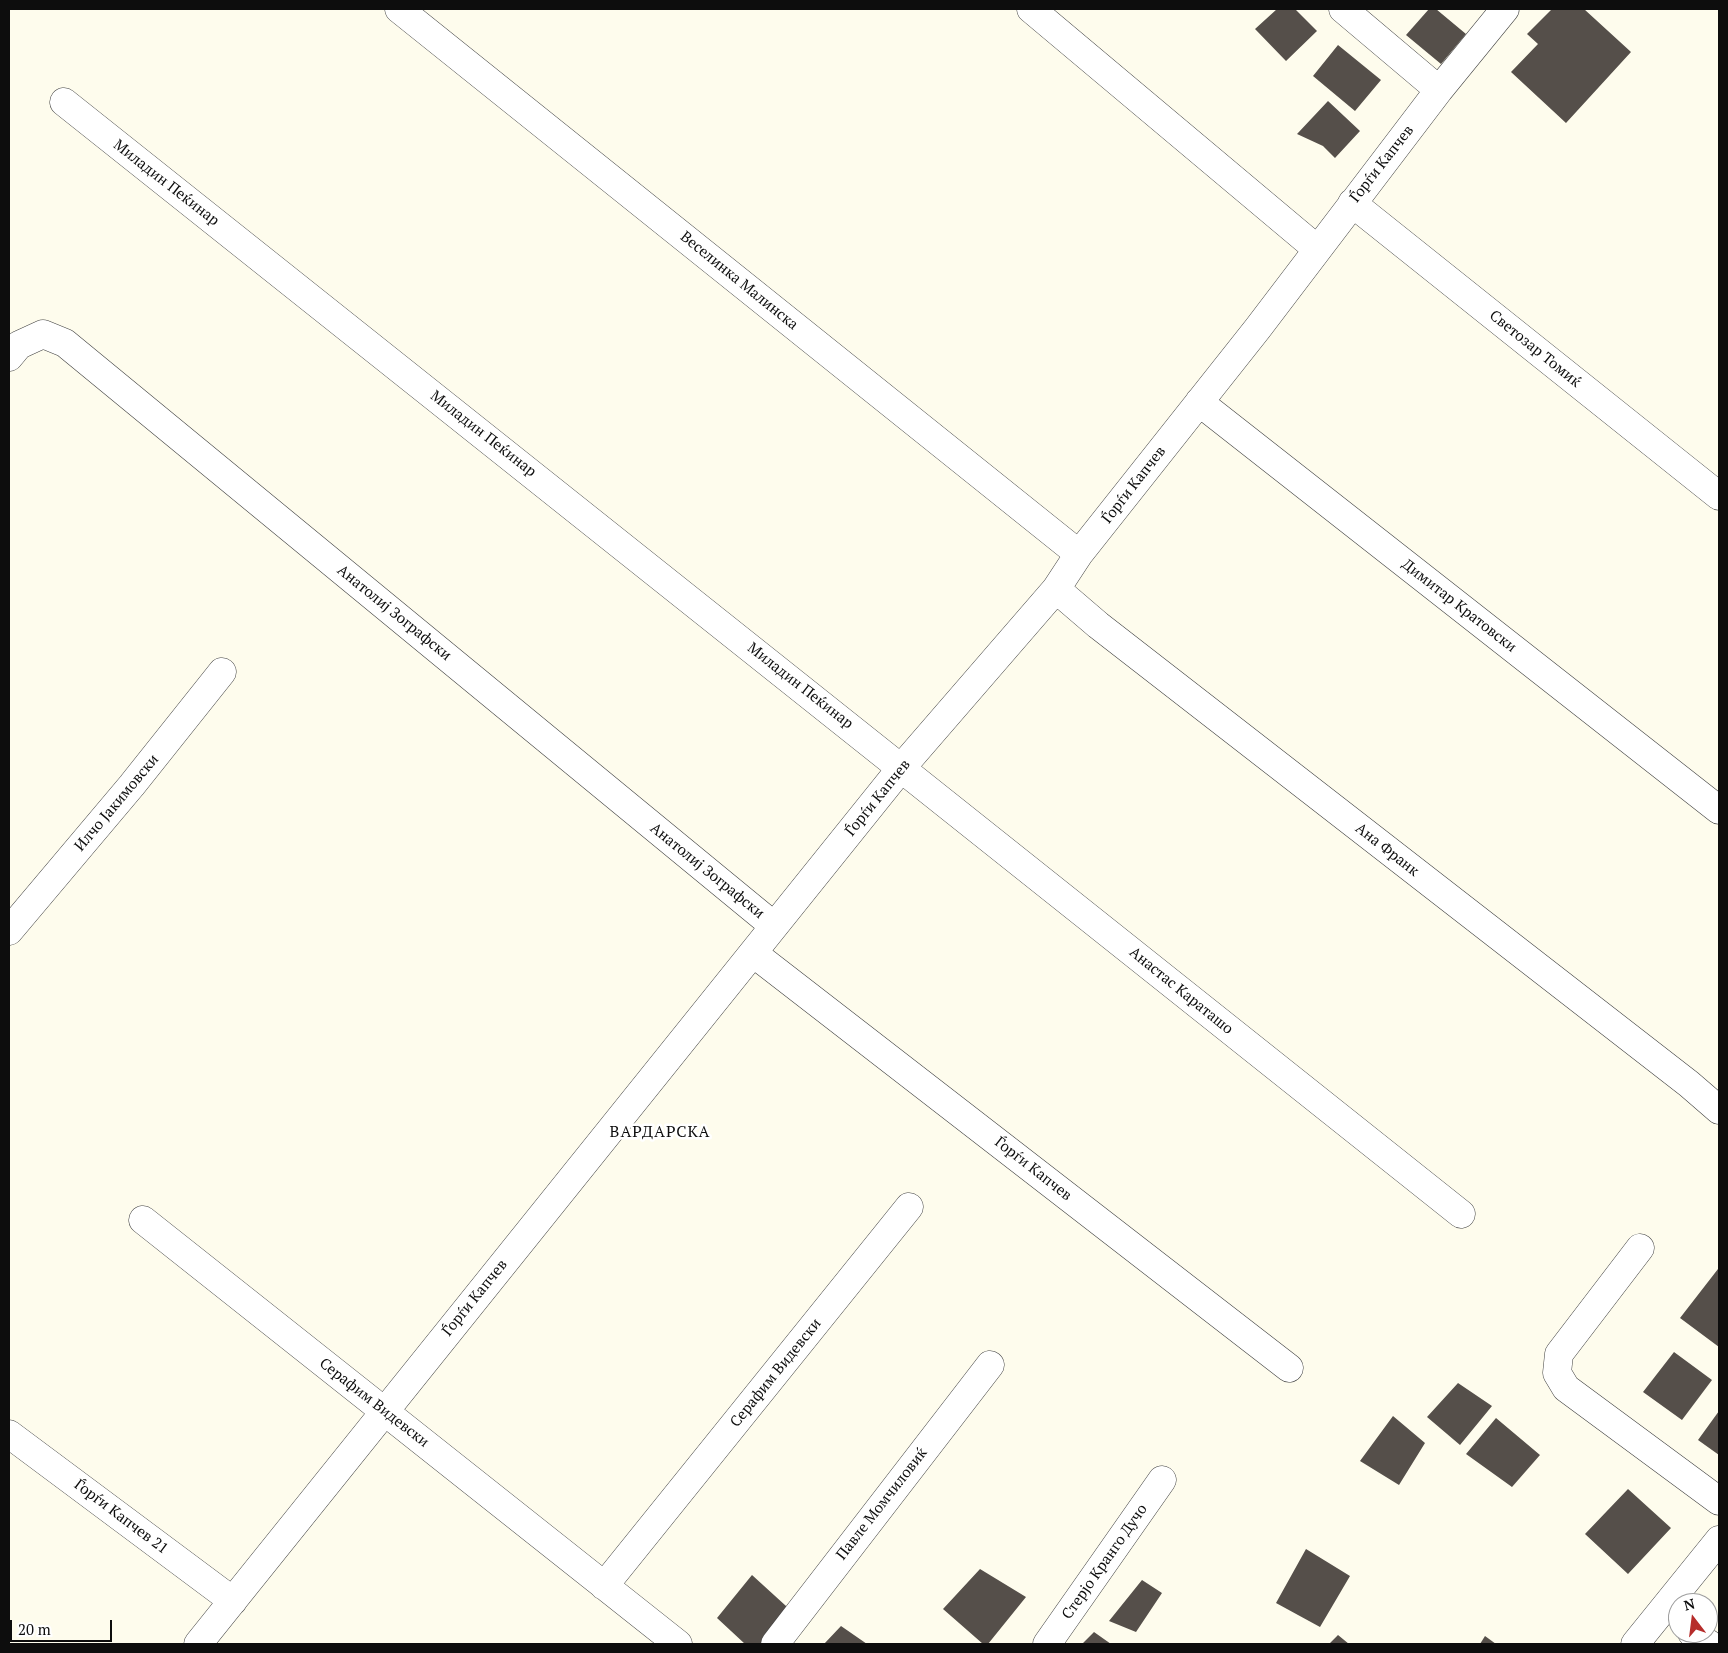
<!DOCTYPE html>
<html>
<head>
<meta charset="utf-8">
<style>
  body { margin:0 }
  #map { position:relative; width:1728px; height:1653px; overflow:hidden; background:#fefced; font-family:"PT Serif",serif }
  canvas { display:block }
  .frame { position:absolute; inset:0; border:10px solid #0d0d0d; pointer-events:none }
  .north { position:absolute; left:1668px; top:1593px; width:50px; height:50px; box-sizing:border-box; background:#fff; border:1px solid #9e9e9e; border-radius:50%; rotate:345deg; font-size:14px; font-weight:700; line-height:20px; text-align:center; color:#0d0d0d }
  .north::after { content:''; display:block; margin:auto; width:18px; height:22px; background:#b62d2b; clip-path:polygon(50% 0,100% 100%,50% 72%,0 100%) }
  .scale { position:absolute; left:10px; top:1620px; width:102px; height:22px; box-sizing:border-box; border:2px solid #0d0d0d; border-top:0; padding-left:6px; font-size:15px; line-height:18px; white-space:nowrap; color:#0d0d0d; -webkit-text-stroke:4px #fff; paint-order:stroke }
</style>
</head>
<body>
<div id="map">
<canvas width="1728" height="1653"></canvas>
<div class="frame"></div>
<div class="north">N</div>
<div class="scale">20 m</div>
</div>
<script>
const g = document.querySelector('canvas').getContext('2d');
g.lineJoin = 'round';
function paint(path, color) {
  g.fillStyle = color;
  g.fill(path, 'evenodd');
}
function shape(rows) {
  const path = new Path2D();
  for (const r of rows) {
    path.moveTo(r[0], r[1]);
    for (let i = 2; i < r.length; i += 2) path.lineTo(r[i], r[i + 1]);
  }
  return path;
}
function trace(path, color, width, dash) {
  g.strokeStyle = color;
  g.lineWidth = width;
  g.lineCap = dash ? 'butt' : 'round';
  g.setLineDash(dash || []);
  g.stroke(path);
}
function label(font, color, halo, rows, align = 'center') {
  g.font = font + ' "PT Serif",serif';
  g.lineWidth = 5;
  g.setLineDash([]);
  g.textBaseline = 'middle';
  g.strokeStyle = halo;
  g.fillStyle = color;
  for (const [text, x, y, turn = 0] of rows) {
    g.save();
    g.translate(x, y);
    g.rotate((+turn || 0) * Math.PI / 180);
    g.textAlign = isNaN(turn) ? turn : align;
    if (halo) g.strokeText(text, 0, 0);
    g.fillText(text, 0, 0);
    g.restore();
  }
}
const building = shape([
  [1277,9,1295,9,1317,31,1286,61,1255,29],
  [1429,9,1436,9,1466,34,1441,64,1406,35],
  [1552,9,1584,9,1631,52,1566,123,1511,72,1538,44,1527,34],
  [1338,45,1381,80,1355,111,1313,76],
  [1328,101,1360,131,1335,158,1323,146,1297,134],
  [1718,1269,1719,1270,1719,1347,1680,1318],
  [1674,1352,1712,1380,1682,1420,1643,1392],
  [1458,1383,1492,1406,1460,1445,1427,1417],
  [1719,1411,1719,1455,1698,1440],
  [1393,1416,1425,1443,1399,1485,1360,1461],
  [1496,1418,1540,1455,1512,1487,1466,1454],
  [1628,1489,1671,1528,1628,1574,1585,1534],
  [1306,1549,1350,1576,1320,1627,1276,1603],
  [980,1569,1026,1597,988,1644,983,1644,943,1609],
  [752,1575,797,1616,775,1644,745,1644,717,1618],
  [1142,1580,1162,1593,1136,1632,1109,1621],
  [841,1626,867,1644,824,1644],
  [1094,1632,1111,1644,1082,1644],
  [1338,1635,1349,1644,1329,1644],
  [1485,1636,1496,1644,1480,1644]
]);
const minor = shape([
  [399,9,1079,554],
  [1031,9,1317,249],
  [1343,9,1439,90],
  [64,102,1461,1214],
  [1352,203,1719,496],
  [9,357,19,345,43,334,65,343,774,926],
  [1199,402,1719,810],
  [1056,589,1098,625,1689,1084,1719,1110],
  [9,931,132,785,222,672],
  [753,953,1289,1368],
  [143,1220,678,1644],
  [1640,1248,1559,1354,1557,1373,1566,1388,1719,1501],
  [9,1434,233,1601],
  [604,1586,909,1207],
  [1692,1633,1709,1644],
  [198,1644,902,767,1056,589,1079,554,1258,328,1439,90,1505,9],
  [775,1644,990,1365],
  [1047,1644,1162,1480],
  [1635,1644,1719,1540]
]);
const streetNames = [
  ["Ѓорѓи Капчев",1382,164,-52],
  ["Миладин Пеќинар",166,183,38],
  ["Веселинка Малинска",739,281,39],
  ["Светозар Томиќ",1535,349,39],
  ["Миладин Пеќинар",483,434,38],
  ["Ѓорѓи Капчев",1134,485,-52],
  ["Димитар Кратовски",1459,606,38],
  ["Анатолиј Зографски",394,613,39],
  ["Миладин Пеќинар",800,686,38],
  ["Ѓорѓи Капчев",878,798,-51],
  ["Илчо Јакимовски",117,803,-50],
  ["Ана Франк",1387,850,38],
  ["Анатолиј Зографски",707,871,39],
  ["Анастас Караташо",1181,991,39],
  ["Ѓорѓи Капчев",1033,1169,38],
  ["Ѓорѓи Капчев",475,1298,-51],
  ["Серафим Видевски",776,1373,-51],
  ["Серафим Видевски",374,1403,38],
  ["Павле Момчиловиќ",882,1504,-52],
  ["Ѓорѓи Капчев 21",121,1517,37],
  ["Стерјо Кранго Дучо",1105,1562,-55]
];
const neighbourhoodNames = [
  ["ВАРДАРСКА",660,1132]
];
paint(building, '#554f4a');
trace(minor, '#404040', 29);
trace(minor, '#fff', 28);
label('15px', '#0d0d0d', '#fff', streetNames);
g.letterSpacing = '1px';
label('16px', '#0d0d0d', '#fff', neighbourhoodNames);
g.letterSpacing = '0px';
</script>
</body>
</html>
